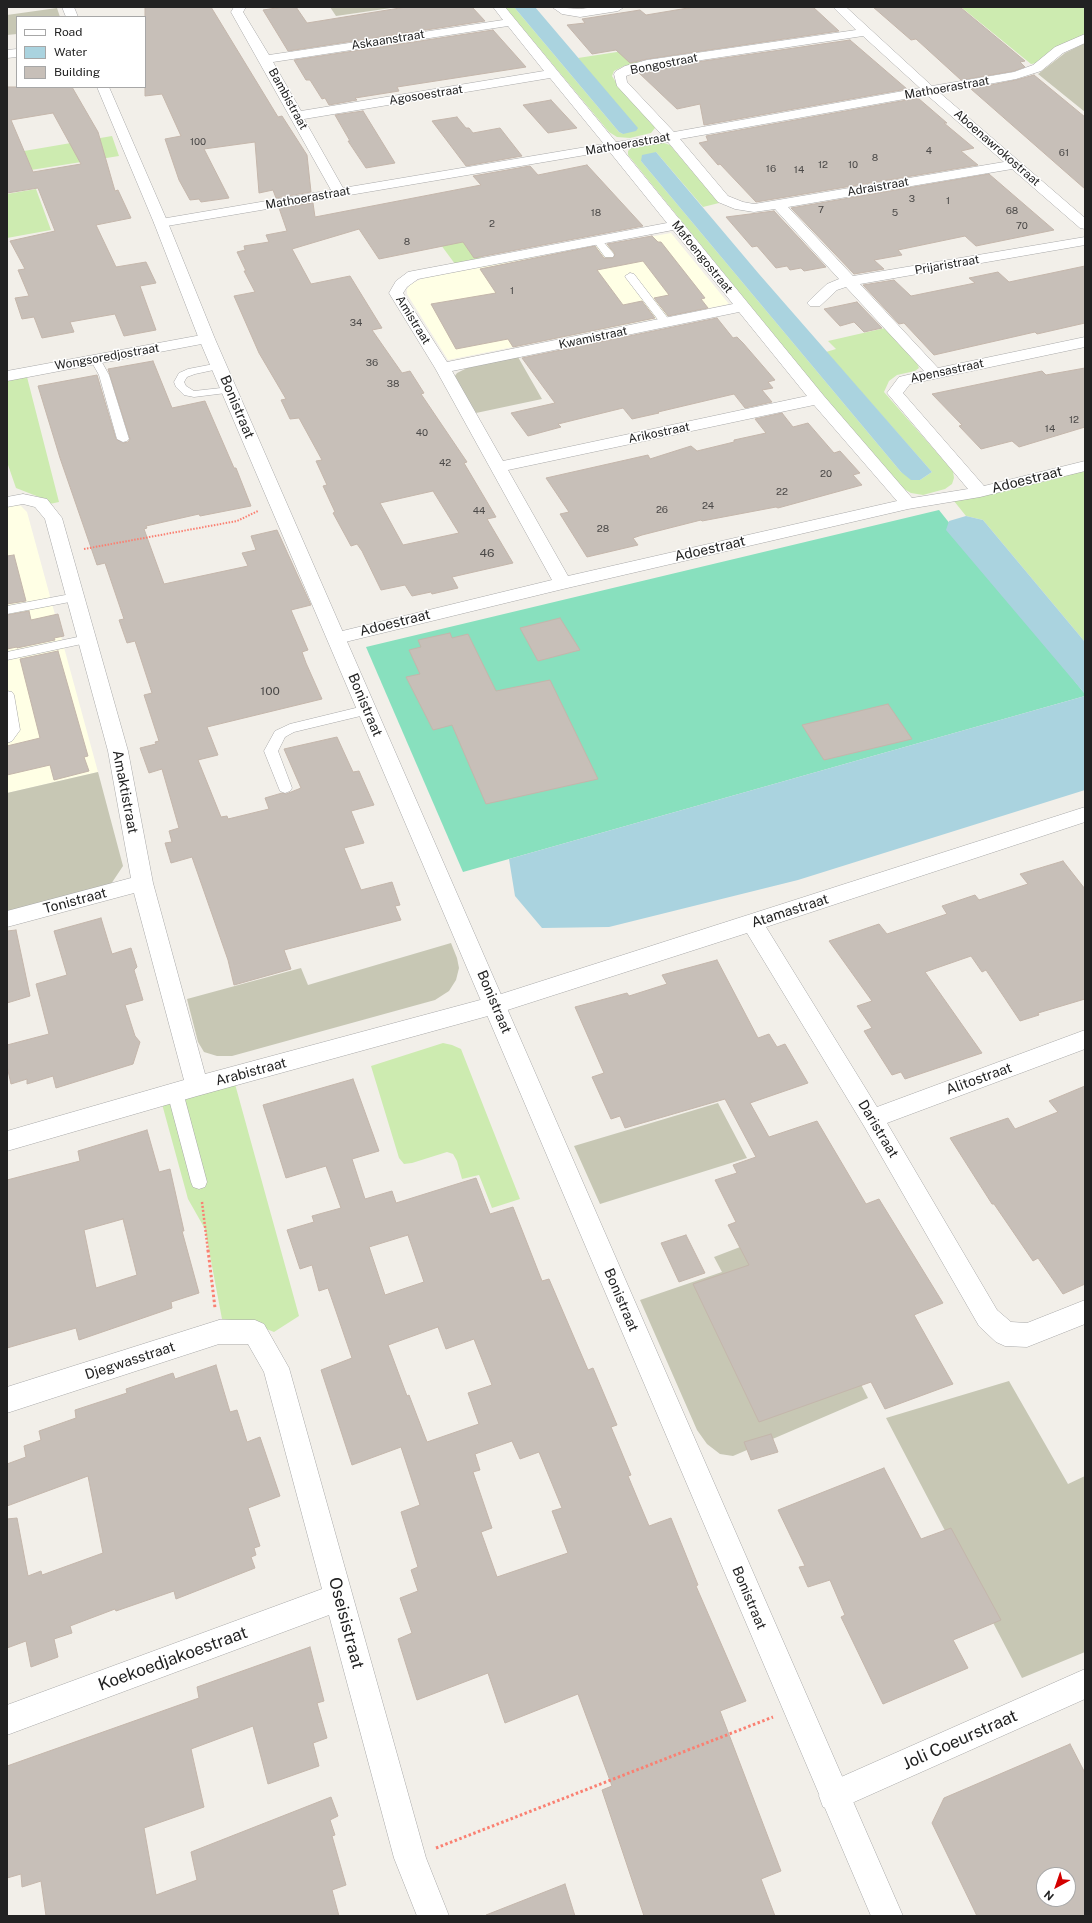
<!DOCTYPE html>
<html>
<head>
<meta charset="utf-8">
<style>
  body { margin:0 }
  #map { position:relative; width:1092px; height:1923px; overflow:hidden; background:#f2efe9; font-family:"Public Sans",sans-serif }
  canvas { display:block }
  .frame { position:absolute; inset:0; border:8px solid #222; pointer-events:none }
  .legend { position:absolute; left:16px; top:16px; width:130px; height:72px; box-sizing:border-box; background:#fff; border:1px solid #a7a7a7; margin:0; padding:5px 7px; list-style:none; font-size:12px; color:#222 }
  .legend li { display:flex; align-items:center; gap:8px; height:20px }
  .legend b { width:20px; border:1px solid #a7a7a7 }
  .north { position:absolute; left:1036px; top:1867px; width:40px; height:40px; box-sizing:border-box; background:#fff; border:1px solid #a7a7a7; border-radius:50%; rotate:220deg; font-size:11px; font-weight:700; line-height:16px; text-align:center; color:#222 }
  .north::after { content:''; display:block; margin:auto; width:14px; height:18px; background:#d40000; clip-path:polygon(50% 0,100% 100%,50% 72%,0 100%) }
</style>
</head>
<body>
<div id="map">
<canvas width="1092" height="1923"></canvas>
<div class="frame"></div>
<ul class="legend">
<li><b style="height:5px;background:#fff"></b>Road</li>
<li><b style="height:11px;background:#aad3df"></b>Water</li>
<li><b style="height:11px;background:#c7bfb8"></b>Building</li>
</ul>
<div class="north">N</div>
</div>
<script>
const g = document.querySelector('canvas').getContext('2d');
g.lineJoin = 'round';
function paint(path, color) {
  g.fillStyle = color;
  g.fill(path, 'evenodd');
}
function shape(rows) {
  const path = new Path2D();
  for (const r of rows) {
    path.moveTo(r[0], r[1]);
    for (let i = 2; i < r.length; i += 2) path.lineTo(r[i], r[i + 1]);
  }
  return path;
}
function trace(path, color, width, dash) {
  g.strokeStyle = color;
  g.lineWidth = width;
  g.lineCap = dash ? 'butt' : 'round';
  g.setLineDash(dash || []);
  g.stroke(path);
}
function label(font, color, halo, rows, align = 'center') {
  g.font = font + ' "Public Sans",sans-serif';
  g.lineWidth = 3;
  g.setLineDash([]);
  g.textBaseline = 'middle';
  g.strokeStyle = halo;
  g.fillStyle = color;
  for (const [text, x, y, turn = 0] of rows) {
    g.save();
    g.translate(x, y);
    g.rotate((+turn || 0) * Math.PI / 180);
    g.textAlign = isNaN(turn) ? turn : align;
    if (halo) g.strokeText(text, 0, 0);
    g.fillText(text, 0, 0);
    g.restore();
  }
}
const education = shape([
  [671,233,729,304,448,360,407,294,407,289,411,284,425,277],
  [11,504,21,506,27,512,98,772,7,793,7,505]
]);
const construction = shape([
  [330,7,398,7,336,16],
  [57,8,60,17,17,17,17,34,7,35,7,15],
  [1085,43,1085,112,1038,74,1065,53],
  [518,357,542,399,476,413,454,377,457,373,467,368],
  [98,772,123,866,109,887,7,915,7,793],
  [451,943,457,958,459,968,456,980,449,991,435,1000,232,1056,217,1056,204,1052,198,1042,187,999,301,968,308,985],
  [718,1103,747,1158,600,1204,574,1146],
  [782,1231,868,1398,733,1456,720,1454,707,1444,697,1430,640,1300,722,1272,714,1257],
  [1009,1381,1068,1484,1085,1476,1085,1652,1022,1678,886,1418]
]);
const grass = shape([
  [505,7,514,7,619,132,623,134,594,78,578,58,630,50,641,63,624,66,614,71,612,76,619,87,654,124,655,128,651,133,630,138,617,137,609,132],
  [961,7,1085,7,1085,34,1037,63,1031,64],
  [112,136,119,156,31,170,24,151],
  [656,142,664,143,670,145,719,203,703,207,656,152,641,161,901,472,920,480,932,472,826,352,836,349,828,341,885,328,916,361,919,368,915,371,897,375,889,381,884,392,953,471,954,478,952,484,945,489,923,495,911,493,902,488,846,424,628,155,628,151,632,147],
  [36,189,51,230,7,238,7,194],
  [453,220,482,259,455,264,427,226],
  [27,377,59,502,45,505,39,497,16,488,7,462,7,381],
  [1085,471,1085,642,983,520,966,516,954,501],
  [443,1043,452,1045,461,1049,520,1199,492,1208,479,1175,462,1179,457,1161,453,1154,447,1152,412,1163,404,1164,399,1158,371,1066],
  [235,1084,299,1316,274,1332,249,1322,222,1319,205,1229,188,1199,162,1104]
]);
const pitch = shape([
  [939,510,1085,694,1085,696,463,872,366,647]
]);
const water = shape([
  [514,7,535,7,638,128,636,131,623,134,619,132],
  [656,152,759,274,932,472,920,480,911,480,901,472,641,161,642,155],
  [966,516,983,520,1085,642,1085,694,946,530,949,521],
  [1085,696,1085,790,798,880,609,927,542,928,515,896,509,859]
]);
const building = shape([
  [145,7,211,7,278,117,282,116,307,155,311,192,276,198,273,190,259,193,255,142,204,149,229,198,201,202,199,199,190,200,179,180,165,139,181,136,162,94,145,96,145,7],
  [283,7,296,7,307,23,406,7,472,7,485,21,288,51,263,10,283,7],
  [694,7,813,7,839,31,647,59,630,63,616,50,592,54,567,25,585,23,582,19,640,10,646,15,694,7],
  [873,7,960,7,1025,61,1020,62,1025,67,1014,71,961,80,916,39,911,40,873,7],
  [493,30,526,67,397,87,399,91,355,98,357,100,329,105,325,98,322,99,310,80,306,80,294,60,493,30],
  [850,40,907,89,704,125,700,104,677,109,639,73,648,69,850,40],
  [1034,75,1085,117,1085,189,971,89,1016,80,1034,75],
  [7,87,72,87,98,132,115,191,118,190,131,218,96,225,116,267,146,262,156,283,140,286,156,330,124,336,115,314,70,322,74,332,42,338,34,317,22,319,15,298,29,296,18,270,25,269,10,241,55,231,38,188,7,193,7,87],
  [53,113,81,164,33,172,11,120,53,113],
  [918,98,947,123,944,123,974,148,961,151,978,165,756,202,720,164,718,165,699,143,708,141,706,136,918,98],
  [551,100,577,128,548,133,523,105,551,100],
  [363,111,395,163,366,168,348,141,350,141,335,115,363,111],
  [457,117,466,128,469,128,473,133,500,128,522,156,466,166,432,121,457,117],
  [587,165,643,226,474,258,463,242,379,259,359,229,292,249,311,284,350,276,382,328,372,330,402,373,410,371,424,393,421,394,467,462,464,463,496,517,487,519,513,563,452,577,458,588,432,594,431,592,412,596,405,585,381,590,362,551,357,544,351,546,333,513,335,512,323,486,327,485,316,461,322,460,299,418,290,419,281,400,286,399,259,353,234,296,255,292,244,271,246,271,237,252,245,250,244,246,269,242,266,235,287,231,279,208,313,203,315,217,481,185,473,176,530,166,538,175,587,165],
  [433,491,459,533,403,545,380,503,433,491],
  [989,174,1054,230,976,246,965,236,898,250,902,255,874,260,884,269,854,274,791,208,989,174],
  [774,211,826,267,804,271,801,268,790,270,787,266,776,268,757,246,752,247,726,217,774,211],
  [652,236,658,242,661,242,705,298,701,299,708,308,668,316,654,298,669,295,643,261,597,270,623,305,642,301,655,318,513,347,508,339,456,349,431,304,496,293,480,269,595,246,604,258,613,258,615,254,607,244,652,236],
  [1085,266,1085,323,1037,334,1035,332,934,355,904,323,899,324,863,285,894,280,911,296,975,283,969,278,998,272,1009,282,1085,266],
  [857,302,882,328,864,332,854,322,840,326,824,309,857,302],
  [717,318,733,338,737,337,743,343,775,380,768,382,773,388,762,390,772,402,745,408,734,394,658,412,659,413,632,419,623,408,558,424,561,427,528,436,511,413,555,403,522,358,717,318],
  [153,361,172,408,205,401,234,468,236,468,251,506,200,516,199,514,146,526,147,528,144,529,164,584,248,566,242,553,256,550,251,536,277,530,311,605,291,610,308,650,302,652,306,663,322,699,207,727,218,755,198,760,221,817,227,816,228,819,269,809,265,798,282,793,286,794,301,788,284,749,337,737,353,772,359,771,374,805,351,811,364,843,344,848,361,890,392,882,400,905,395,906,401,920,284,950,291,969,234,985,228,960,192,857,171,863,165,843,172,842,169,831,179,828,162,769,149,773,140,748,156,744,155,742,159,741,144,695,152,693,135,641,127,643,119,620,124,619,105,563,97,565,60,458,38,386,97,375,116,439,123,443,128,442,130,439,108,369,153,361],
  [1085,368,1085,427,1019,447,1012,441,981,449,959,426,962,425,932,394,1042,371,1046,375,1085,368],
  [782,413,793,427,808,423,834,453,840,451,860,473,853,475,862,485,778,508,776,507,702,521,701,520,642,535,633,538,638,545,587,557,560,514,569,512,546,478,648,455,650,459,691,446,697,451,734,442,734,440,766,433,755,419,782,413],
  [14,555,26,601,7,604,7,556,14,555],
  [29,611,31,620,58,614,64,636,54,638,55,640,17,648,17,647,7,649,7,615,29,611],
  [560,618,580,650,538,661,520,628,560,618],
  [450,633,452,638,468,634,496,691,550,680,598,779,486,804,452,725,433,730,406,677,420,674,409,650,421,647,418,640,450,633],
  [58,651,88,756,84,757,89,771,54,780,50,765,7,775,7,746,40,738,20,659,58,651],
  [888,704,912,739,824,760,802,725,888,704],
  [1063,861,1085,889,1085,999,1038,1013,1039,1015,1020,1021,986,970,982,972,971,956,925,972,982,1053,905,1079,901,1072,892,1075,864,1031,872,1028,857,1006,872,1001,829,941,879,924,887,934,947,914,942,906,975,895,979,900,1028,884,1020,874,1063,861],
  [101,918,112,954,131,948,137,967,134,970,143,1000,125,1005,135,1036,140,1042,133,1064,56,1088,53,1076,27,1084,27,1079,11,1084,7,1066,7,1045,49,1034,36,984,67,975,54,931,101,918],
  [16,930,30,996,7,1003,7,931,16,930],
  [717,960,758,1038,769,1034,777,1047,785,1044,808,1083,750,1103,769,1137,817,1121,866,1204,879,1199,943,1303,914,1315,953,1384,885,1409,871,1382,759,1422,693,1284,749,1265,728,1225,736,1222,715,1180,737,1173,733,1165,756,1157,725,1099,625,1128,620,1116,611,1119,592,1077,604,1073,575,1007,627,993,629,996,667,984,662,975,717,960],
  [353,1079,379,1151,352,1159,365,1199,392,1191,396,1203,476,1178,490,1214,513,1207,542,1281,549,1279,588,1370,593,1368,617,1425,611,1427,631,1475,628,1476,649,1526,671,1518,698,1585,696,1586,746,1701,720,1711,781,1871,761,1879,775,1916,644,1916,602,1790,612,1786,578,1694,505,1723,488,1673,417,1700,398,1639,412,1633,400,1598,418,1591,411,1570,418,1567,401,1512,420,1505,401,1447,352,1465,321,1370,352,1358,328,1288,319,1291,312,1265,300,1269,287,1230,314,1222,312,1216,341,1208,326,1166,286,1178,263,1105,353,1079],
  [408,1235,424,1282,385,1295,369,1247,408,1235],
  [438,1327,446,1349,474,1339,492,1385,468,1393,479,1424,427,1442,409,1395,407,1396,388,1345,438,1327],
  [512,1441,520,1459,539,1452,562,1508,552,1511,568,1553,497,1577,481,1532,492,1528,473,1472,480,1470,475,1454,512,1441],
  [1085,1086,1085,1284,1063,1294,1038,1258,1033,1261,994,1204,992,1204,950,1138,1008,1118,1015,1129,1058,1112,1049,1101,1085,1086],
  [147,1130,159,1172,170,1169,184,1231,182,1231,199,1293,171,1302,172,1308,79,1340,76,1328,7,1348,7,1180,80,1161,78,1151,147,1130],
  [123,1219,137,1275,96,1288,84,1230,123,1219],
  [686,1235,705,1273,679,1282,661,1243,686,1235],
  [216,1365,230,1412,237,1410,247,1442,260,1437,280,1496,248,1508,260,1546,254,1548,256,1555,251,1557,255,1568,176,1599,174,1591,116,1611,115,1609,70,1626,72,1633,54,1639,58,1657,31,1667,26,1641,7,1648,7,1519,17,1518,28,1576,41,1571,42,1575,103,1553,88,1476,7,1506,7,1464,26,1457,24,1446,41,1440,39,1431,76,1418,75,1410,127,1393,126,1389,173,1373,175,1379,216,1365],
  [771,1434,778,1452,751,1460,744,1442,771,1434],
  [884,1468,921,1539,951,1528,1001,1620,953,1640,968,1668,883,1704,841,1617,845,1615,830,1580,808,1587,799,1567,805,1566,778,1510,884,1468],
  [310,1647,324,1701,317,1703,327,1738,313,1743,319,1766,268,1784,253,1726,191,1749,204,1807,144,1828,156,1895,197,1880,191,1852,331,1797,338,1816,330,1820,335,1835,332,1836,346,1885,332,1890,339,1916,46,1916,41,1881,22,1887,21,1874,7,1878,7,1766,199,1698,197,1687,310,1647],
  [1070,1744,1085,1773,1085,1916,977,1916,932,1823,944,1798,1070,1744],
  [1044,1875,1068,1875,1068,1899,1044,1899,1044,1875],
  [565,1884,575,1916,487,1916,486,1915,565,1884]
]);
const pathFar2 = shape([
  [84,549,237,521,258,511]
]);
const pathFar1 = shape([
  [202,1202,208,1251]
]);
const path = shape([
  [208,1250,215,1308],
  [436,1848,773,1717]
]);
const service = shape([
  [597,237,600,238,613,253,614,255,613,257,605,257,594,242,592,240,594,238,597,237],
  [630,273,634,274,670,321,671,323,670,325,662,325,626,278,625,276,630,273],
  [95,356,99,357,109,375,129,439,127,441,123,442,117,439,99,375,90,359,95,356],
  [219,363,224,366,223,368,195,374,187,377,184,382,186,386,194,391,230,387,234,388,235,390,234,392,194,397,184,395,176,387,174,382,179,373,188,369,219,363],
  [76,593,80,594,82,597,80,600,7,614,7,606,76,593],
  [87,635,91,636,93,639,91,642,7,660,7,652,87,635],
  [7,691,12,692,14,695,20,730,12,741,7,743,7,691],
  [368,705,373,707,375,710,373,713,294,732,285,737,278,751,292,788,290,791,285,793,280,791,264,751,275,731,290,724,368,705],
  [175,1085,181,1087,183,1092,207,1182,205,1187,199,1189,193,1187,191,1182,167,1092,169,1087,175,1085]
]);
const minor = shape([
  [234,7,246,7,243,12,269,55,503,20,493,7,505,7,616,142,662,135,617,86,614,74,616,71,625,66,647,60,856,30,833,7,846,7,932,86,1014,72,1033,65,1055,47,1085,34,1085,43,1063,53,1041,71,1016,79,940,93,1085,218,1085,229,1080,228,1012,169,788,207,853,276,1085,237,1085,245,860,284,938,368,1085,337,1085,347,910,384,903,393,984,486,1085,461,1085,471,980,497,908,509,563,589,337,644,330,642,328,638,330,634,552,580,435,368,389,293,396,281,408,272,413,271,667,223,609,151,161,227,156,226,154,223,156,220,161,219,331,190,231,12,234,7],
  [508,26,544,71,301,111,273,62,508,26],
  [863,36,920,88,674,132,627,82,626,76,648,68,863,36],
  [550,78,604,144,343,188,304,119,550,78],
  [927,95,1004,162,754,204,743,202,728,196,680,139,927,95],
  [668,142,718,202,735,209,754,212,775,209,839,279,827,284,810,300,807,303,810,306,820,306,837,290,846,287,924,371,899,377,887,393,968,489,912,498,824,396,622,149,668,142],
  [673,230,733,304,447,362,403,293,407,287,418,279,673,230],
  [739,312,807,396,503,461,452,371,739,312],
  [814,405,897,501,568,576,508,470,814,405],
  [552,7,580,9,595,7,624,7,618,11,580,17,562,14,552,7],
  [17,49,17,57,7,58,7,50,17,49],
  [207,334,212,336,215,339,212,342,7,381,7,371,207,334],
  [23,494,47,499,62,518,128,751,153,883,205,1074,495,996,1085,807,1085,822,766,927,877,1107,1085,1030,1085,1049,887,1123,997,1310,1011,1322,1027,1323,1085,1300,1085,1324,1027,1347,1005,1346,996,1342,979,1326,864,1126,747,933,495,1014,197,1096,7,1151,7,1131,184,1080,134,893,7,927,7,911,131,878,108,751,45,519,35,507,23,504,7,507,7,497,23,494],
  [219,1320,255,1320,264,1324,289,1368,426,1858,449,1916,417,1916,394,1858,329,1615,7,1735,7,1705,322,1589,264,1372,248,1344,219,1344,7,1413,7,1387,219,1320],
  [1085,1669,1085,1699,834,1811,823,1807,819,1796,823,1785,1085,1669]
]);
const tertiary = shape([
  [62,7,74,7,78,17,66,17,62,7],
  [97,87,109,87,168,223,215,339,903,1916,871,1916,199,339,154,223,97,87]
]);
const farNumbernames = [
  ["100",198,142],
  ["4",929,151],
  ["61",1064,153],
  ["8",875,158],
  ["12",823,165],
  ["10",853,165],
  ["16",771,169],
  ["14",799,170],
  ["3",912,199],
  ["1",948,201],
  ["7",821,210],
  ["68",1012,211],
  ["18",596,213],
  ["5",895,213],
  ["2",492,224],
  ["70",1022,226],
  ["8",407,242],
  ["1",512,291],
  ["34",356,323],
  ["36",372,363],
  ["38",393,384],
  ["12",1074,420],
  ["14",1050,429],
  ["40",422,433],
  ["42",445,463],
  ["20",826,474],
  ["22",782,492],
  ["24",708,506],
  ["26",662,510],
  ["44",479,511],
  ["28",603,529]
];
const farStreetnames = [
  ["Askaanstraat",388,40,-9],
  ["Bongostraat",664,64,-11],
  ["Mathoerastraat",947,88,-10],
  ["Agosoestraat",426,95,-9],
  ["Bambistraat",288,99,61],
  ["Mathoerastraat",628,144,-10],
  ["Aboenawrokostraat",997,148,41],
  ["Adraistraat",878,187,-10],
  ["Mathoerastraat",308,198,-10],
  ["Mafoengostraat",702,257,51],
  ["Prijaristraat",947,265,-10],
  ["Amistraat",413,320,58],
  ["Kwamistraat",593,338,-12],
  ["Wongsoredjostraat",107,357,-10],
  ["Apensastraat",947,371,-12],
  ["Arikostraat",659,433,-12]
];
const numberNames = [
  ["46",487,553],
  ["100",270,691]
];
const streetNames = [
  ["Bonistraat",237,407,67],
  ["Adoestraat",1027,480,-14],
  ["Adoestraat",710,549,-13],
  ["Adoestraat",395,623,-14],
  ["Bonistraat",365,705,67],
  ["Amaktistraat",125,792,79],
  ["Tonistraat",75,901,-15],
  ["Atamastraat",790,911,-18],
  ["Bonistraat",494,1002,67],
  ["Arabistraat",251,1072,-15],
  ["Alitostraat",979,1079,-20],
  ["Daristraat",878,1129,59],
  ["Bonistraat",621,1300,67],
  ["Djegwasstraat",130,1361,-18],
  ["Bonistraat",749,1598,67]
];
const nearStreetnames = [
  ["Oseisistraat",346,1623,75],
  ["Koekoedjakoestraat",173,1659,-20],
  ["Joli Coeurstraat",960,1740,-24]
];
paint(education, '#ffffe5');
paint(construction, '#c7c7b4');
paint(grass, '#cdebb0');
paint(pitch, '#88e0be');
paint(water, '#aad3df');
paint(building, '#c7bfb8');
trace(building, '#c4b6ab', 1);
trace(service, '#a9a9a9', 1);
trace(minor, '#a9a9a9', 1);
trace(tertiary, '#a9a9a9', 1);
trace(pathFar2, '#fa8072', 2, [1.5, 1.5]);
trace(pathFar1, '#fa8072', 2.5, [2, 2]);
trace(path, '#fa8072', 3, [2.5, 2.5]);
paint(service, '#fff');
paint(minor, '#fff');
paint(tertiary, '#fff');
label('10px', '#4b4948', null, farNumbernames);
label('12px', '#222', '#fff', farStreetnames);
label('12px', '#4b4948', null, numberNames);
label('14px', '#222', '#fff', streetNames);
label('17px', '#222', '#fff', nearStreetnames);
</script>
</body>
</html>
